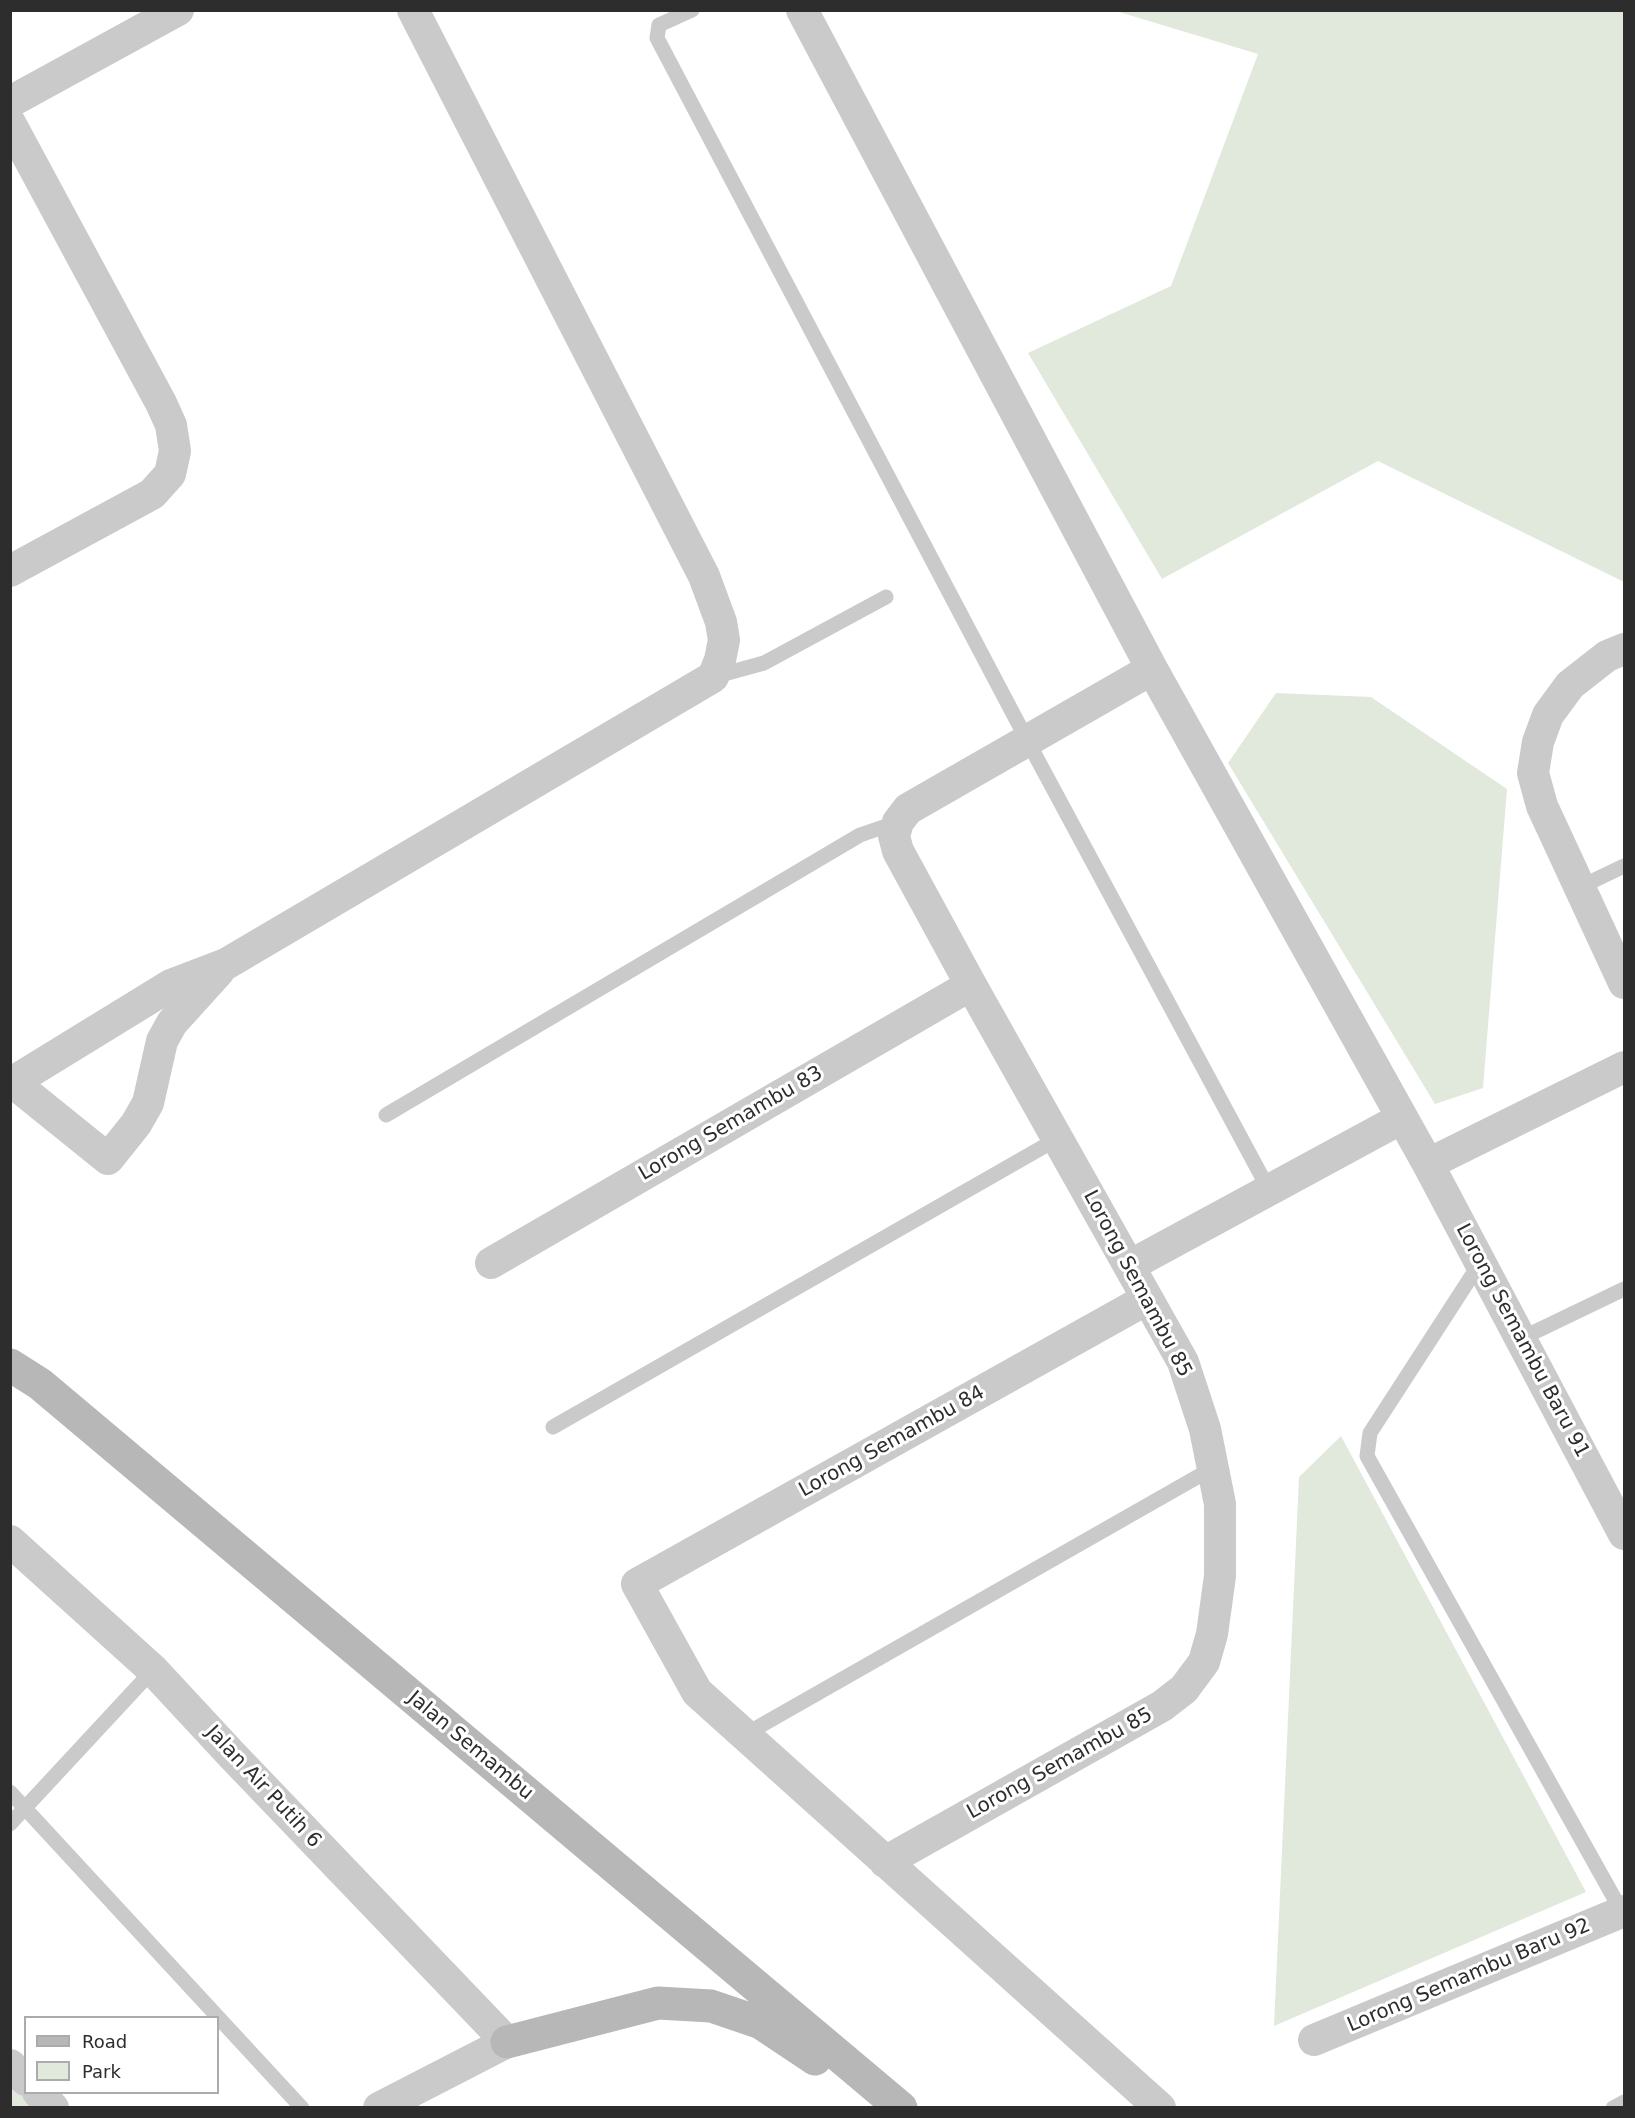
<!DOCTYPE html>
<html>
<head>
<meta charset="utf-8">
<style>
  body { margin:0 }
  #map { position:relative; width:1635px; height:2118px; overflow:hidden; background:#fff; font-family:"DejaVu Sans",sans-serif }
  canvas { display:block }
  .frame { position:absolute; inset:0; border:12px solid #2d2d2d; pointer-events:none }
  .legend { position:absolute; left:24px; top:2016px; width:195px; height:78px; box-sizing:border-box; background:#fff; border:2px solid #ababab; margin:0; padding:8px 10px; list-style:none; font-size:18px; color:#2d2d2d }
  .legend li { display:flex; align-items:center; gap:12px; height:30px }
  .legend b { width:30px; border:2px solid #ababab }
</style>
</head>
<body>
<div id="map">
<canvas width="1635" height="2118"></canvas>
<div class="frame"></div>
<ul class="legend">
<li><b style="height:8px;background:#b7b7b7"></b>Road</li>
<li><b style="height:16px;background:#e1e9dc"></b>Park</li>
</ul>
</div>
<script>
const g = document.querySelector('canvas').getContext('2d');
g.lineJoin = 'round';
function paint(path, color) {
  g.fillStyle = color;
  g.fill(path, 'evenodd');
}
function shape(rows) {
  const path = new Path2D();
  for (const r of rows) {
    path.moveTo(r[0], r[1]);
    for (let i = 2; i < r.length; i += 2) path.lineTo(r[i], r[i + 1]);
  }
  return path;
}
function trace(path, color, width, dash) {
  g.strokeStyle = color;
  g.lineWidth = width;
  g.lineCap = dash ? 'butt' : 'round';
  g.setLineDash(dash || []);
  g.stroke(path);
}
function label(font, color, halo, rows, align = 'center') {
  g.font = font + ' "DejaVu Sans",sans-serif';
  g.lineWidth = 6;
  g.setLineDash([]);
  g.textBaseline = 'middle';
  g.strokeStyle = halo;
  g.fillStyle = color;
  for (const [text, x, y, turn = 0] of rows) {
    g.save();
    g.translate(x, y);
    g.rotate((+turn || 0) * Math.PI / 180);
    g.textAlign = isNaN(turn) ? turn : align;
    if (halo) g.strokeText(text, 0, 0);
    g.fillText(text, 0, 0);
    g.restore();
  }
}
const green = shape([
  [1116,11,1624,11,1624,582,1378,461,1162,579,1028,353,1171,286,1258,54],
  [1276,693,1371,697,1507,789,1483,1088,1435,1104,1228,763],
  [1341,1436,1586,1892,1274,2026,1299,1477],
  [11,2079,39,2107,11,2107]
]);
const lane = shape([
  [692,10,659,25,657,38,1027,740,1269,1190],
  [713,677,764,663,886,597],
  [1578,888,1624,866],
  [386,1115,860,835,898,822],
  [1480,1263,1370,1433,1367,1456,1622,1912],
  [1520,1339,1624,1289],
  [553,1427,1057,1139],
  [746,1734,1213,1468],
  [10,1792,302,2108],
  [10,1824,153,1670],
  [1613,2108,1624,2102]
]);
const street = shape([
  [802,10,1152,669,1428,1164,1624,1534],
  [10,102,178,10],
  [10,123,161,403,171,425,175,451,170,474,152,494,10,571],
  [1624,649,1607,656,1570,685,1548,715,1538,742,1533,773,1542,806,1624,983],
  [10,1080,108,1159,136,1124,148,1103,162,1041,172,1023,219,971],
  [13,1082,171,985,226,964,713,677,720,660,724,640,721,622,704,576,413,10],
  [1428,1164,1624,1067],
  [491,1263,971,985],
  [1129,1266,1402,1118],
  [1147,1299,637,1584,697,1692,1160,2108],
  [10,1541,153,1670,231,1754,507,2042,379,2108],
  [885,1862,1162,1706,1184,1689,1204,1662,1212,1634,1220,1576,1220,1504,1205,1429,1183,1362,971,985,898,851,894,836,898,822,908,809,1152,669],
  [1314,2040,1624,1911],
  [10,2065,26,2080],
  [38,2092,53,2108]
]);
const secondary = shape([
  [10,1365,40,1384,901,2108],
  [507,2042,658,2003,711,2006,761,2023,815,2059]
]);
const streetNames = [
  ["Lorong Semambu 83",731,1124,-30],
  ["Lorong Semambu 85",1137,1284,62],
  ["Lorong Semambu Baru 91",1522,1341,62],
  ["Lorong Semambu 84",892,1442,-29],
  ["Jalan Semambu",470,1746,40],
  ["Lorong Semambu 85",1060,1764,-29],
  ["Jalan Air Putih 6",263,1787,47],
  ["Lorong Semambu Baru 92",1469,1976,-23]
];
paint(green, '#e1e9dc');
trace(lane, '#cacaca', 15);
trace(street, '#cacaca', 32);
trace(secondary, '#b7b7b7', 33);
label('20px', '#2d2d2d', '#fff', streetNames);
</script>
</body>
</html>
